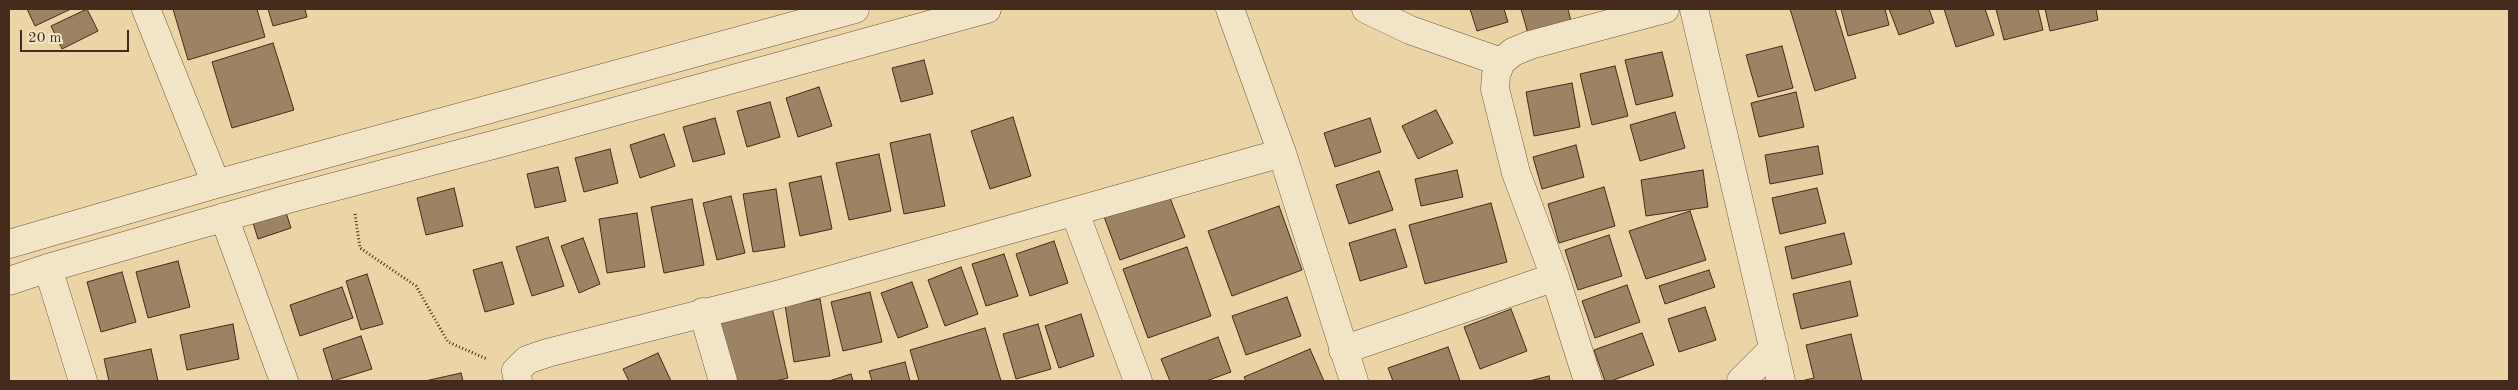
<!DOCTYPE html>
<html>
<head>
<meta charset="utf-8">
<style>
  body { margin:0 }
  #map { position:relative; width:2518px; height:390px; overflow:hidden; background:#ebd5a7; font-family:"Old Standard TT",serif }
  canvas { display:block }
  .frame { position:absolute; inset:0; border:10px solid #452b1b; pointer-events:none }
  .scale { position:absolute; left:20px; top:30px; width:109px; height:22px; box-sizing:border-box; border:2px solid #452b1b; border-top:0; padding-left:6px; font-size:15px; line-height:18px; white-space:nowrap; color:#452b1b; -webkit-text-stroke:4px #f2e4c6; paint-order:stroke }
</style>
</head>
<body>
<div id="map">
<canvas width="2518" height="390"></canvas>
<div class="frame"></div>
<div class="scale">20 m</div>
</div>
<script>
const g = document.querySelector('canvas').getContext('2d');
g.lineJoin = 'round';
function paint(path, color) {
  g.fillStyle = color;
  g.fill(path, 'evenodd');
}
function shape(rows) {
  const path = new Path2D();
  for (const r of rows) {
    path.moveTo(r[0], r[1]);
    for (let i = 2; i < r.length; i += 2) path.lineTo(r[i], r[i + 1]);
  }
  return path;
}
function trace(path, color, width, dash) {
  g.strokeStyle = color;
  g.lineWidth = width;
  g.lineCap = dash ? 'butt' : 'round';
  g.setLineDash(dash || []);
  g.stroke(path);
}
const building = shape([
  [27,9,71,9,35,26,27,9],
  [87,9,98,31,62,49,51,26,87,9],
  [173,9,257,9,265,37,188,60,173,9],
  [268,9,305,9,307,17,273,26,268,9],
  [1470,9,1504,9,1508,22,1477,31,1470,9],
  [1521,9,1568,9,1572,25,1529,37,1521,9],
  [1790,9,1835,9,1856,78,1815,91,1790,9],
  [1841,9,1885,9,1889,25,1848,36,1841,9],
  [1889,9,1929,9,1934,23,1899,35,1889,9],
  [1944,9,1985,9,1994,35,1956,47,1944,9],
  [1996,9,2038,9,2043,30,2004,40,1996,9],
  [2045,9,2096,9,2098,20,2050,31,2045,9],
  [273,43,294,110,232,128,212,62,273,43],
  [1782,46,1793,88,1758,97,1746,55,1782,46],
  [1662,52,1673,96,1636,105,1625,60,1662,52],
  [924,60,933,94,901,102,892,68,924,60],
  [1615,66,1628,116,1592,125,1580,74,1615,66],
  [1572,83,1580,127,1534,136,1526,92,1572,83],
  [819,87,832,126,798,137,786,98,819,87],
  [1796,92,1804,127,1759,137,1751,103,1796,92],
  [770,102,780,137,747,147,737,111,770,102],
  [1436,110,1453,143,1418,159,1402,126,1436,110],
  [1675,112,1685,148,1640,161,1630,125,1675,112],
  [1013,117,1031,176,990,189,971,131,1013,117],
  [715,118,725,154,693,162,683,127,715,118],
  [1370,118,1381,152,1335,167,1324,133,1370,118],
  [664,134,675,166,640,178,630,145,664,134],
  [930,134,945,206,904,214,890,143,930,134],
  [1576,145,1584,177,1542,189,1533,157,1576,145],
  [1818,146,1823,174,1770,184,1765,155,1818,146],
  [610,149,618,183,584,192,575,158,610,149],
  [879,154,891,211,849,220,836,163,879,154],
  [558,167,566,201,535,208,527,174,558,167],
  [1457,170,1463,197,1421,206,1415,179,1457,170],
  [1703,170,1708,207,1646,216,1641,180,1703,170],
  [1379,171,1393,210,1349,224,1336,185,1379,171],
  [821,176,832,229,800,236,789,183,821,176],
  [1604,187,1615,226,1559,243,1548,204,1604,187],
  [454,188,463,226,426,235,417,198,454,188],
  [1817,188,1826,223,1780,234,1772,198,1817,188],
  [776,189,785,247,753,252,743,194,776,189],
  [1167,190,1185,237,1120,260,1103,214,1167,190],
  [731,196,745,253,717,260,703,203,731,196],
  [692,199,704,265,664,273,651,207,692,199],
  [283,203,291,228,258,239,250,213,283,203],
  [1491,203,1507,262,1425,284,1409,225,1491,203],
  [1279,206,1302,270,1232,296,1208,231,1279,206],
  [1690,211,1706,260,1646,279,1629,231,1690,211],
  [637,213,645,267,607,273,599,219,637,213],
  [1395,229,1407,267,1360,281,1349,243,1395,229],
  [1844,233,1852,264,1792,279,1785,247,1844,233],
  [1609,235,1622,276,1578,290,1565,250,1609,235],
  [548,237,564,286,532,296,516,247,548,237],
  [583,238,600,284,579,293,561,246,583,238],
  [1054,241,1068,283,1030,296,1016,254,1054,241],
  [1187,247,1211,316,1148,338,1123,269,1187,247],
  [1004,254,1018,296,986,306,972,264,1004,254],
  [178,261,190,307,148,318,136,272,178,261],
  [502,262,514,304,485,312,473,270,502,262],
  [961,267,978,314,945,326,928,280,961,267],
  [1709,270,1715,287,1665,304,1659,286,1709,270],
  [122,272,136,322,101,332,87,282,122,272],
  [367,274,383,324,361,330,346,281,367,274],
  [1850,281,1858,316,1801,329,1793,294,1850,281],
  [912,282,928,327,898,338,881,293,912,282],
  [1627,285,1640,322,1595,338,1582,301,1627,285],
  [342,287,353,318,300,336,290,305,342,287],
  [870,292,882,342,843,351,831,302,870,292],
  [1287,297,1301,336,1246,355,1232,316,1287,297],
  [770,299,788,378,775,381,727,381,712,311,770,299],
  [820,299,830,356,794,362,785,305,820,299],
  [1705,307,1716,340,1679,352,1668,319,1705,307],
  [1511,309,1527,351,1480,369,1464,327,1511,309],
  [1081,314,1094,356,1059,368,1045,326,1081,314],
  [233,324,239,359,187,370,180,335,233,324],
  [1038,324,1051,369,1016,379,1003,334,1038,324],
  [985,328,1001,381,919,381,910,350,985,328],
  [1642,333,1654,365,1611,381,1605,381,1594,350,1642,333],
  [1851,334,1862,381,1801,381,1814,378,1806,345,1851,334],
  [361,336,372,369,333,381,323,349,361,336],
  [1218,337,1231,372,1206,381,1170,381,1161,359,1218,337],
  [1448,347,1460,381,1393,381,1388,368,1448,347],
  [151,349,158,381,109,381,104,359,151,349],
  [1310,349,1324,381,1246,381,1244,377,1310,349],
  [658,353,671,381,629,381,623,369,658,353],
  [905,362,910,381,872,381,869,371,905,362],
  [461,373,463,381,425,381,461,373],
  [851,374,853,381,829,381,851,374],
  [1549,376,1550,381,1529,381,1549,376]
]);
const path = shape([
  [355,214,360,248,416,286,448,342,487,359]
]);
const minor = shape([
  [146,9,216,184],
  [1230,9,1282,153,1354,381],
  [1366,9,1410,30,1501,62],
  [1694,9,1781,381],
  [1075,213,1138,381],
  [224,217,284,381],
  [9,244,216,184,855,9],
  [48,268,83,381],
  [9,281,48,268,288,199,508,141,987,9],
  [703,312,723,381],
  [1343,350,1555,277],
  [518,381,516,371,527,360,547,353,784,293,1282,153],
  [1588,381,1555,277,1516,173,1495,89,1496,75,1501,62,1513,52,1530,45,1665,9],
  [1741,381,1774,348]
]);
paint(building, '#9b8364');
trace(building, '#452b1b', 1);
trace(minor, '#6e563e', 29);
trace(path, '#452b1b', 3, [1, 2.5]);
trace(minor, '#f2e4c6', 28);
</script>
</body>
</html>
